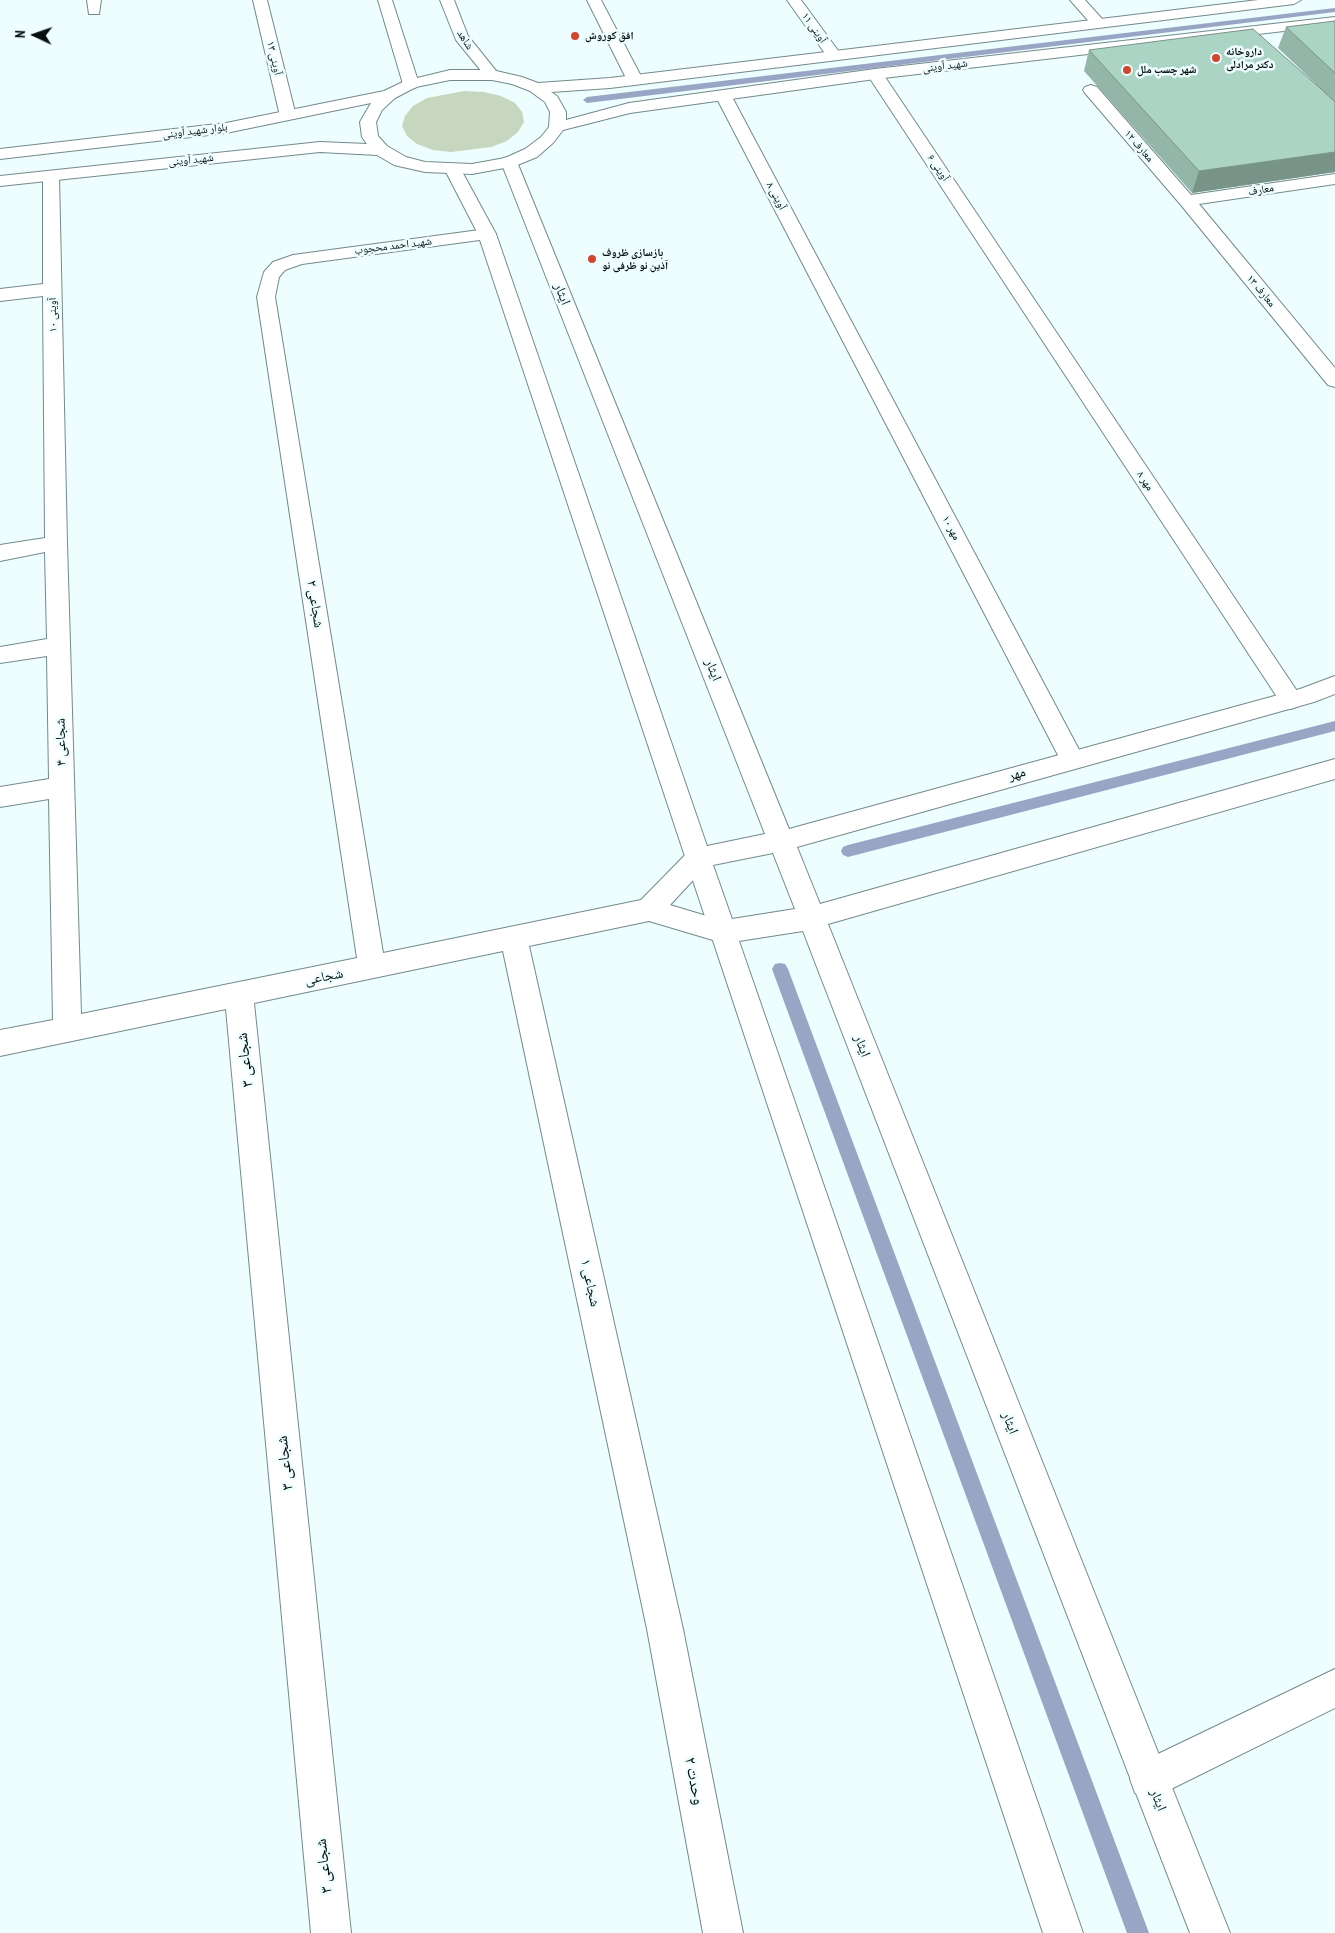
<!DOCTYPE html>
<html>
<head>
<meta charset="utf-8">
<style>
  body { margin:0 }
  #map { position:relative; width:1335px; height:1933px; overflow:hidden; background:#eefdfe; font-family:"PT Sans Narrow",sans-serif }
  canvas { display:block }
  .north { position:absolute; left:10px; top:10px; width:50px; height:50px; -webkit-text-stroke:4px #eefdfe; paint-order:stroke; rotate:273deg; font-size:14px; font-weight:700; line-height:20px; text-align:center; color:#060e0e }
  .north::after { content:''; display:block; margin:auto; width:18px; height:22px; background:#060e0e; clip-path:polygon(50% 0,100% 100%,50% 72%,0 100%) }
</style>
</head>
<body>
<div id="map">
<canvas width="1335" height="1933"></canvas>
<div class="north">N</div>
</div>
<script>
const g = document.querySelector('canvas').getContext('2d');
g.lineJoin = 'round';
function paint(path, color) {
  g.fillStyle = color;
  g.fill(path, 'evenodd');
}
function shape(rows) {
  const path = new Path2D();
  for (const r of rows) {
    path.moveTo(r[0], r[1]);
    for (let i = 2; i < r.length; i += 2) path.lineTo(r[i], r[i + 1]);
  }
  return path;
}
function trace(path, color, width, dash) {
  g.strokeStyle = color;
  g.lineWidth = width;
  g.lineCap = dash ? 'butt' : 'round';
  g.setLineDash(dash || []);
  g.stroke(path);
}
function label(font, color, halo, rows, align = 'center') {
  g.font = font + ' "PT Sans Narrow","Noto Naskh Arabic",sans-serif';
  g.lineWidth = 5;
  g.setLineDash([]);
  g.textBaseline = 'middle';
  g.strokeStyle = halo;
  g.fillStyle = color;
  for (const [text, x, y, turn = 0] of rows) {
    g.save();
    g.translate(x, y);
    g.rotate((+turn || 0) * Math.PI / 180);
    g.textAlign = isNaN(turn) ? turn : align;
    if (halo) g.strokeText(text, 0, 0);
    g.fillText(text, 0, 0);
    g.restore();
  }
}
const green = shape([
  [464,91,484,92,501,96,515,103,522,112,524,122,518,132,507,141,491,147,451,152,433,150,417,144,407,136,402,126,405,116,413,106,427,98]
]);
const stream = shape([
  [1335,8,1335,12,587,103,583,100,587,97,1335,8],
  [1335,721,1335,731,848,857,843,855,841,851,843,847,848,845,1335,721],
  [780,963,785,964,788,969,1149,1933,1127,1933,772,969,775,964,780,963]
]);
const minor = shape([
  [87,0,101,0,99,14,89,14,87,0],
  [253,0,267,0,296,116,294,119,282,119,280,116,253,0],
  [587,0,601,0,643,80,641,83,629,83,627,80,587,0],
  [787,0,801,0,842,56,839,59,829,59,787,0],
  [1070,0,1085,0,1104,21,1106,24,1104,27,1094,27,1070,0],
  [875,69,883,74,1299,694,1303,700,1299,706,1291,709,1283,706,867,74,875,69],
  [1091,85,1097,87,1191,195,1335,174,1335,184,1199,204,1335,368,1335,387,1328,385,1181,205,1085,93,1083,90,1085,87,1091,85],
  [723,90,731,95,1084,759,1081,766,1072,769,1063,766,1060,759,715,95,723,90],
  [51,171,57,172,59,176,67,543,81,1014,357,958,257,297,264,272,273,262,293,255,487,229,493,230,496,234,493,238,487,239,302,264,285,270,279,277,275,297,383,953,641,900,689,851,698,847,707,851,711,858,707,865,670,905,733,924,737,932,733,940,723,943,649,921,529,946,683,1629,743,1933,703,1933,647,1629,503,951,254,1003,351,1933,311,1933,226,1009,0,1056,0,1030,53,1020,49,799,0,807,0,787,49,779,47,656,0,663,0,647,47,639,45,552,0,561,0,545,45,538,43,296,0,301,0,289,43,284,43,176,45,172,51,171],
  [1335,1669,1335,1708,1163,1793,1149,1798,1135,1793,1130,1779,1135,1765,1335,1669]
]);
const tertiary = shape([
  [378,0,392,0,419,84,417,87,411,89,403,84,378,0],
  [440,0,454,0,468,36,497,72,500,75,497,78,487,78,456,40,440,0],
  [509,157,515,158,517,162,789,829,1300,689,1335,676,1335,694,1314,702,797,847,820,904,1335,759,1335,779,828,924,1230,1933,1190,1933,803,931,739,941,1083,1933,1043,1933,478,234,445,170,447,166,459,166,496,234,707,846,765,834,501,162,503,158,509,157],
  [773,853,795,909,732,919,713,865,773,853]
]);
const secondary = shape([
  [1258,0,1301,0,1294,4,610,88,551,92,557,96,566,112,566,120,629,103,875,69,1335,17,1335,25,875,79,630,113,563,130,553,143,537,157,515,166,472,174,425,172,394,165,377,155,320,152,0,186,0,176,320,142,367,144,362,137,360,122,371,103,226,133,0,159,0,149,226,123,384,91,405,81,450,70,492,70,522,77,538,83,610,78,1258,0],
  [450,80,492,80,512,84,530,91,545,102,550,112,549,127,541,137,525,149,505,158,472,164,425,162,406,157,387,146,378,136,376,122,382,110,395,98,416,87,450,80]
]);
const wall = shape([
  [1335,21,1335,172,1192,193,1084,71,1089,50,1315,83,1278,48,1286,27]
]);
const shadedWall = shape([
  [1335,152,1335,172,1192,193,1199,171]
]);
const building = shape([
  [1335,21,1335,73,1286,27,1335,21],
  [1253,29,1320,88,1335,102,1335,152,1199,171,1089,50,1253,29]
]);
const markers = [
  [575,36,5,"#d2462f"],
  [1216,58,5,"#d2462f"],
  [1127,70,5,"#d2462f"],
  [592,259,5,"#d2462f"]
];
const farStreetnames = [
  ["۱۱ آوینی",814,28,55],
  ["شاهد",465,40,58],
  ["آوینی ۱۳",274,58,77],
  ["شهید آوینی",945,66,-7],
  ["بلوار شهید آوینی",195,131,-7],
  ["معارف ۱۲",1139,146,49],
  ["شهید آوینی",191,160,-6],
  ["۶ آوینی",938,168,56],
  ["معارف",1261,190,-9],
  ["۸ آوینی",776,196,62],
  ["شهید احمد محجوب",393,246,-7],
  ["معارف ۱۳",1261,291,50],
  ["۱۰ آوینی",53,315,-91],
  ["مهر ۸",1145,481,56],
  ["مهر ۱۰",951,528,62]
];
const farPoinames = [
  ["افق کوروش",585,36],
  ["داروخانه",1226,52],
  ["دکتر مرادلی",1226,65],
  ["شهر چسب ملل",1137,70],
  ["بازسازی ظروف",602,253],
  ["آذین نو ظرفی نو",602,266]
];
const streetNames = [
  ["ایثار",562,294,68],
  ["شجاعی ۲",315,604,81],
  ["ایثار",713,670,68],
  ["شجاعی ۴",61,742,-91],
  ["مهر",1017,774,-16],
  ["شجاعی",324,977,-11],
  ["ایثار",862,1046,69],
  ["شجاعی ۱",590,1283,78],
  ["ایثار",1010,1423,69],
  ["ایثار",1158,1800,68]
];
const nearStreetnames = [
  ["شجاعی ۳",245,1060,-96],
  ["شجاعی ۳",285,1463,-96],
  ["وحدت ۲",694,1781,79],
  ["شجاعی ۳",324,1866,-96]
];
paint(green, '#c7d6be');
paint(stream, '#9aa5c5');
trace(minor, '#738a8c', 2);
trace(tertiary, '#738a8c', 2);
trace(secondary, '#738a8c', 2);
paint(minor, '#fff');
paint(tertiary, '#fff');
paint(secondary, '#fff');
paint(wall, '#94b6a9');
paint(shadedWall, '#789489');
paint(building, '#acd4c4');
trace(building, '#789489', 1);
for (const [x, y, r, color] of markers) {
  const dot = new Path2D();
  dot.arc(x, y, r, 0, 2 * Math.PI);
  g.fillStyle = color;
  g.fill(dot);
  trace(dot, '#eefdfe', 2);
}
label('11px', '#060e0e', '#eefdfe', farStreetnames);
label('bold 11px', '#060e0e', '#eefdfe', farPoinames, 'left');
label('14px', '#060e0e', '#eefdfe', streetNames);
label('16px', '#060e0e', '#eefdfe', nearStreetnames);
</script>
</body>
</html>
